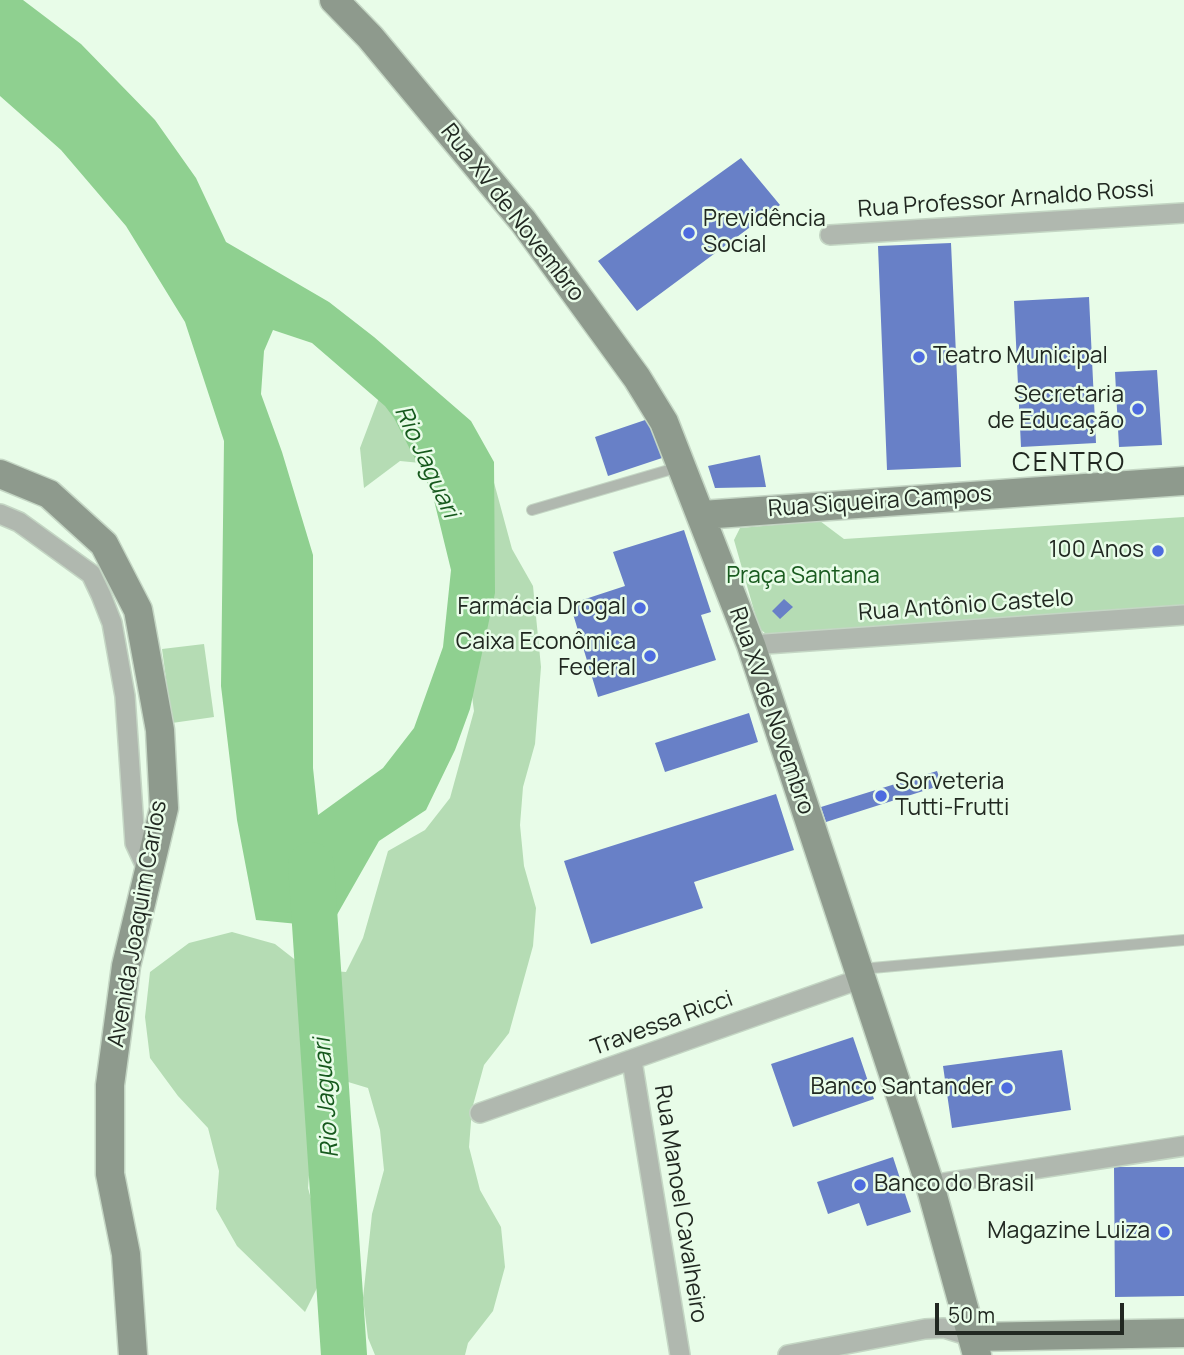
<!DOCTYPE html>
<html>
<head>
<meta charset="utf-8">
<style>
  body { margin:0 }
  #map { position:relative; width:1184px; height:1355px; overflow:hidden; background:#e8fce8; font-family:Manrope,sans-serif }
  canvas { display:block }
  .scale { position:absolute; left:935px; top:1303px; width:189px; height:32px; box-sizing:border-box; border:4px solid #212821; border-top:0; padding-left:9px; font-size:21px; line-height:24px; white-space:nowrap; color:#212821; -webkit-text-stroke:5px #e8fce8; paint-order:stroke }
</style>
</head>
<body>
<div id="map">
<canvas width="1184" height="1355"></canvas>
<div class="scale">50 m</div>
</div>
<script>
const g = document.querySelector('canvas').getContext('2d');
g.lineJoin = 'round';
function paint(path, color) {
  g.fillStyle = color;
  g.fill(path, 'evenodd');
}
function shape(rows) {
  const path = new Path2D();
  for (const r of rows) {
    path.moveTo(r[0], r[1]);
    for (let i = 2; i < r.length; i += 2) path.lineTo(r[i], r[i + 1]);
  }
  return path;
}
function trace(path, color, width, dash) {
  g.strokeStyle = color;
  g.lineWidth = width;
  g.lineCap = dash ? 'butt' : 'round';
  g.setLineDash(dash || []);
  g.stroke(path);
}
function label(font, color, halo, rows, align = 'center') {
  g.font = font + ' Manrope,sans-serif';
  g.lineWidth = 5;
  g.setLineDash([]);
  g.textBaseline = 'middle';
  g.strokeStyle = halo;
  g.fillStyle = color;
  for (const [text, x, y, turn = 0] of rows) {
    g.save();
    g.translate(x, y);
    g.rotate((+turn || 0) * Math.PI / 180);
    g.textAlign = isNaN(turn) ? turn : align;
    if (halo) g.strokeText(text, 0, 0);
    g.fillText(text, 0, 0);
    g.restore();
  }
}
const green = shape([
  [391,366,489,464,512,549,533,586,541,667,535,744,523,787,520,825,524,866,536,908,533,946,509,1033,484,1065,472,1109,469,1147,480,1190,501,1227,505,1267,493,1311,468,1343,465,1355,375,1355,368,1338,363,1298,372,1214,384,1170,380,1130,368,1088,325,1075,307,1109,311,1150,308,1188,320,1231,322,1278,305,1312,237,1246,216,1209,219,1171,208,1128,178,1096,150,1058,145,1017,150,972,189,943,232,932,275,944,307,969,346,972,363,938,388,851,425,830,450,798,474,711,441,465,400,461,364,488,360,448],
  [1184,517,1184,605,766,634,759,628,734,540,740,528,820,521,844,539],
  [204,644,214,717,172,723,162,649]
]);
const water = shape([
  [0,0,23,0,81,44,155,120,196,178,226,242,329,302,374,337,471,421,494,462,495,593,470,709,455,750,426,810,379,841,330,927,256,920,237,820,221,686,224,441,185,322,126,226,61,150,0,96],
  [273,330,312,343,385,406,394,418,432,492,451,570,443,647,414,728,383,768,318,815,313,768,313,555,282,452,261,394,264,351]
]);
const river = shape([
  [311,865,344,1355]
]);
const building = shape([
  [741,158,780,205,637,311,598,261],
  [951,243,961,467,887,470,878,246],
  [1089,297,1096,443,1021,447,1014,301],
  [1157,370,1162,445,1119,447,1115,372],
  [648,419,662,458,608,476,595,437],
  [760,455,766,487,715,488,708,466],
  [684,530,711,612,701,615,716,660,598,697,570,604,625,586,613,552],
  [784,599,793,607,780,619,772,611],
  [749,713,758,742,665,772,655,743],
  [937,771,942,785,826,822,821,807],
  [776,794,794,850,694,882,703,908,591,944,564,861],
  [853,1037,874,1099,793,1127,771,1064],
  [1062,1050,1071,1110,952,1128,943,1066],
  [893,1157,911,1212,867,1226,859,1203,828,1214,817,1182],
  [1114,1167,1184,1167,1184,1296,1115,1297]
]);
const lane = shape([
  [532,510,679,467],
  [861,969,1184,940]
]);
const street = shape([
  [830,235,1184,213],
  [0,514,19,522,91,574,101,595,112,623,125,696,135,843,149,873],
  [751,645,1184,615],
  [632,1061,680,1355],
  [480,1113,860,979],
  [930,1185,1184,1146],
  [788,1355,925,1329,944,1328,973,1337]
]);
const secondary = shape([
  [334,0,370,37,523,221,637,378,664,422,751,645,930,1185,977,1355],
  [0,474,49,494,104,544,138,610,160,730,164,808,126,966,110,1085,110,1174,126,1254,133,1355],
  [702,515,1184,481],
  [973,1337,1184,1333]
]);
const markers = [
  [689,233,7,"#4d6bdf"],
  [919,357,7,"#4d6bdf"],
  [1138,409,7,"#4d6bdf"],
  [1158,551,7,"#4d6bdf"],
  [640,608,7,"#4d6bdf"],
  [650,656,7,"#4d6bdf"],
  [881,796,7,"#4d6bdf"],
  [1007,1088,7,"#4d6bdf"],
  [860,1185,7,"#4d6bdf"],
  [1164,1232,7,"#4d6bdf"]
];
const streetNames = [
  ["Rua Professor Arnaldo Rossi",1006,200,-4],
  ["Rua XV de Novembro",512,213,52],
  ["Rua Siqueira Campos",880,502,-4],
  ["Rua Antônio Castelo",966,606,-4],
  ["Rua XV de Novembro",771,711,71],
  ["Avenida Joaquim Carlos",138,924,-80],
  ["Travessa Ricci",662,1024,-20],
  ["Rua Manoel Cavalheiro",680,1204,81]
];
const poiNames = [
  ["Previdência",703,220,"left"],
  ["Social",703,246,"left"],
  ["Teatro Municipal",933,357,"left"],
  ["Secretaria",1124,396],
  ["de Educação",1124,422],
  ["100 Anos",1144,551],
  ["Farmácia Drogal",626,608],
  ["Caixa Econômica",636,643],
  ["Federal",636,669],
  ["Sorveteria",895,783,"left"],
  ["Tutti-Frutti",895,809,"left"],
  ["Banco Santander",993,1088],
  ["Banco do Brasil",874,1185,"left"],
  ["Magazine Luiza",1150,1232]
];
const parkNames = [
  ["Praça Santana",803,577]
];
const waterNames = [
  ["Rio Jaguari",426,462,65],
  ["Rio Jaguari",327,1098,-94]
];
const quarterNames = [
  ["CENTRO",1069,464]
];
paint(green, '#b5dcb4');
paint(water, '#8fd090');
trace(river, '#8fd090', 46);
paint(building, '#6880c7');
trace(lane, '#c4d6c4', 12);
trace(street, '#c4d6c4', 22);
trace(secondary, '#c4d6c4', 31);
trace(lane, '#b0b8af', 10);
trace(street, '#b0b8af', 19);
trace(secondary, '#8e9a8d', 28);
for (const [x, y, r, color] of markers) {
  const dot = new Path2D();
  dot.arc(x, y, r, 0, 2 * Math.PI);
  g.fillStyle = color;
  g.fill(dot);
  trace(dot, '#e8fce8', 2.5);
}
label('23px', '#212821', '#e8fce8', streetNames);
label('23px', '#212821', '#e8fce8', poiNames, 'right');
label('23px', '#195b1f', '#e8fce8', parkNames);
label('italic 24px', '#15581c', '#e8fce8', waterNames);
g.letterSpacing = '2px';
label('26px', '#212821', '#e8fce8', quarterNames);
g.letterSpacing = '0px';
</script>
</body>
</html>
